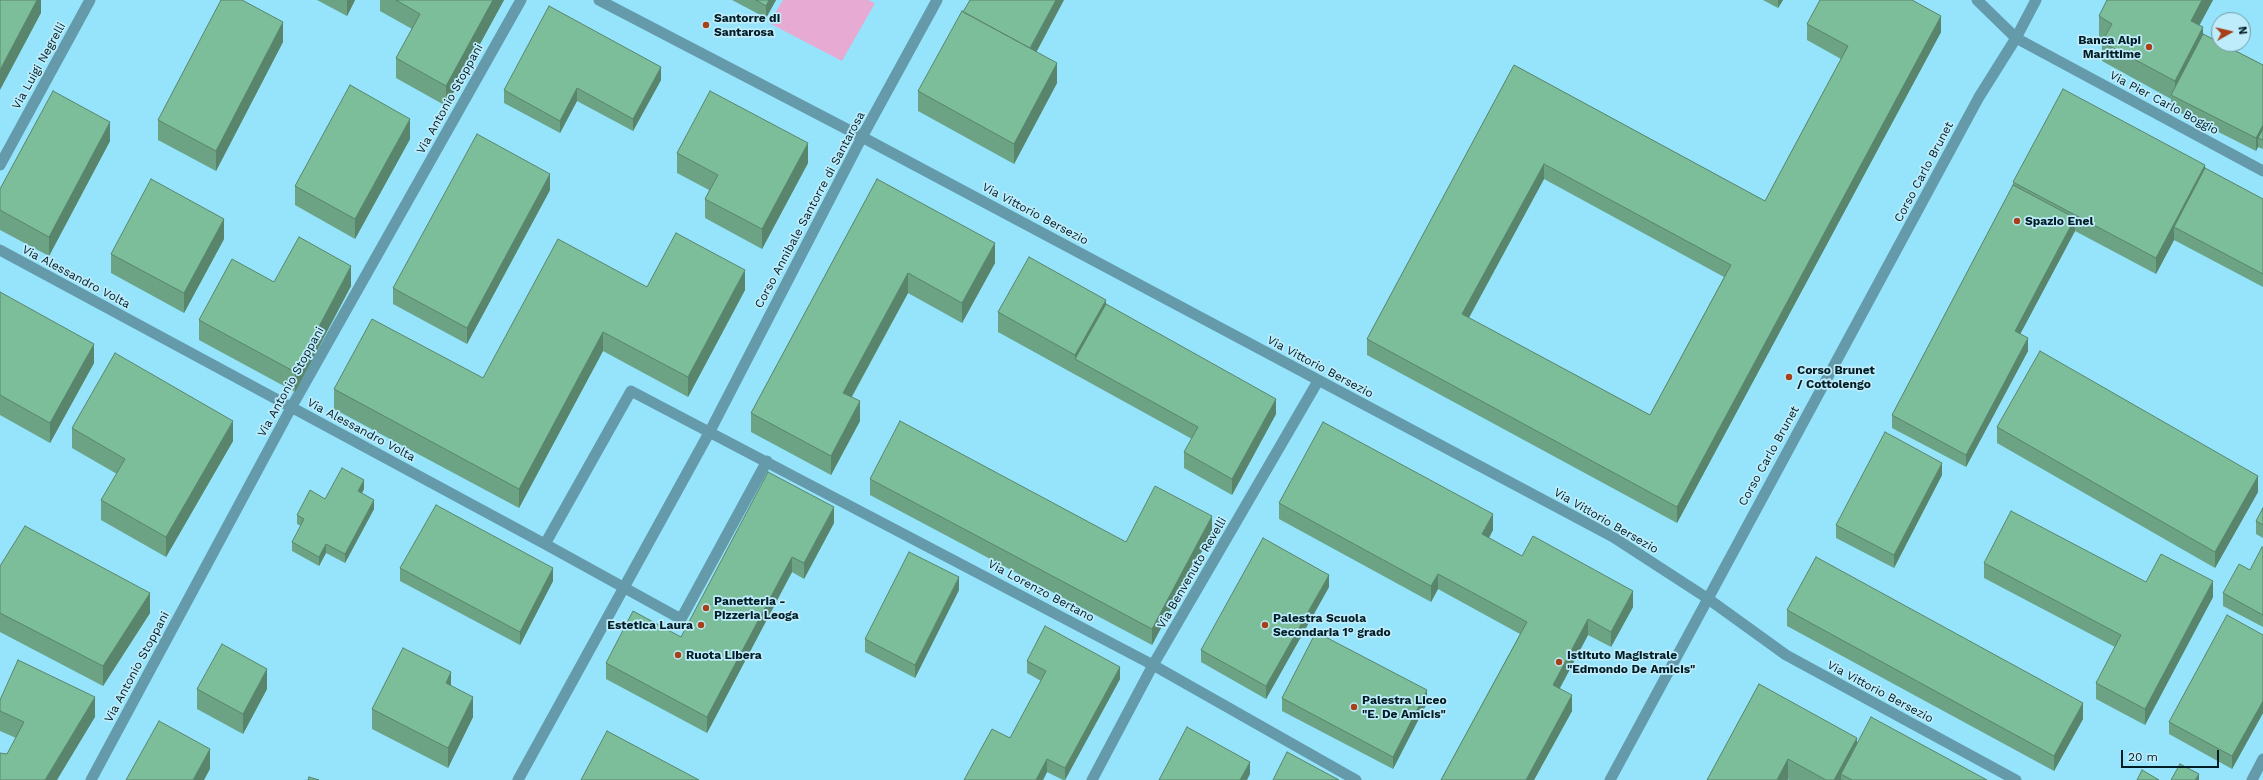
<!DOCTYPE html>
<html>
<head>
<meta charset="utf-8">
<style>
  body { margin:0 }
  #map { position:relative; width:2263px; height:780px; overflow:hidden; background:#95e4fc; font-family:"Work Sans",sans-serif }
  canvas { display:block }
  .north { position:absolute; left:2211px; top:12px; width:40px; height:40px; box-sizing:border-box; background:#beecfa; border:1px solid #7299a5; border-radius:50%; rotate:82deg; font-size:11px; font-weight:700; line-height:16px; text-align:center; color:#001c25 }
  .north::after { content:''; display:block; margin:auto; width:14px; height:18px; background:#a64019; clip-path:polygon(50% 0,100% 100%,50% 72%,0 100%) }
  .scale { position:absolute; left:2121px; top:750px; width:98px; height:18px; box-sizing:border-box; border:2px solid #001c25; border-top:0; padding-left:5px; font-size:12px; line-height:14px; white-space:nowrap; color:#001c25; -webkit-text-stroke:3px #beecfa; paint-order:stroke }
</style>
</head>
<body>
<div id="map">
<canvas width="2263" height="780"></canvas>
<div class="north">N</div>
<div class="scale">20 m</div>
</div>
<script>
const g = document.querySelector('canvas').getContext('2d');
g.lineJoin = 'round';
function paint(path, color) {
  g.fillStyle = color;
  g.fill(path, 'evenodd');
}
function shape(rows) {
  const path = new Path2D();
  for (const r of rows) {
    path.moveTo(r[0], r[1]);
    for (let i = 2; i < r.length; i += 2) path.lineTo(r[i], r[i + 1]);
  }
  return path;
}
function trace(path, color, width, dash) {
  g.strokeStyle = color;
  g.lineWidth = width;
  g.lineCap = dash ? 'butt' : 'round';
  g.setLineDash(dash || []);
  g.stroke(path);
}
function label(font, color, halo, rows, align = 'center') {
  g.font = font + ' "Work Sans",sans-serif';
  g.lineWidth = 3.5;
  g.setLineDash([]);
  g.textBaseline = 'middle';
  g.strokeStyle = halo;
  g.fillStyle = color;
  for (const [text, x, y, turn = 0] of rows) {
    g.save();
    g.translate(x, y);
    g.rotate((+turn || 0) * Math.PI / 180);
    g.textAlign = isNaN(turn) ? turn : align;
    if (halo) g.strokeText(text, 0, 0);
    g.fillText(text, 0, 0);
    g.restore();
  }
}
const green = shape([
  [783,0,868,0,875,3,842,61,769,23]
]);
const minor = shape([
  [599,0,862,137,1613,537,1707,598,1786,655,2016,780],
  [1977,0,2016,38,2263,171],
  [0,165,90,0],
  [0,250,545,544,681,619,767,461],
  [545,544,631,391,1153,665,1356,780],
  [91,780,291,408,521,0],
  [518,780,709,433,862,137,937,0],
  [1092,780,1153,665,1318,381],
  [2252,780,2263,759]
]);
const tertiary = shape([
  [1610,780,1979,97,2016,38,2036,0]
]);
const wall = shape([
  [317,0,355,0,347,16],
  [380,0,504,0,446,106,396,78,396,58,412,29,380,11],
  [732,0,776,0,766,18],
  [1763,0,1783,0,1778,8],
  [2213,0,2199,25,2203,34,2263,65,2263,149,2258,147,2256,151,2171,108,2171,99,2102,61,2102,42,2104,39,2099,36,2099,16],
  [1807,24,1941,32,1677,523,1367,355,1367,339,1514,65,1765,201,1841,59,1807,40],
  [1544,179,1724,277,1650,415,1469,318],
  [283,42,216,171,158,140,158,120],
  [1036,52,1057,83,1014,164,918,111,918,91],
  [661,80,633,131,577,101,560,133,504,103,504,90],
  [410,139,355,239,295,205,295,186],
  [110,141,49,256,0,230,0,189],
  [677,153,808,163,762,249,705,218,705,199,709,190,677,173],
  [2205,168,2263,199,2263,287,2174,240,2156,274,2075,231,2020,334,2028,351,1966,467,1892,428,1892,415,2013,185,2013,182],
  [877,179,995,263,962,323,908,293,852,397,860,421,831,475,751,432,751,413],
  [550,190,467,344,393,304,393,288],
  [224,239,184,313,111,273,111,254],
  [274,282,351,286,295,392,199,340,199,320],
  [647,287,745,290,688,397,603,351,519,508,334,409,334,389,483,378],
  [0,292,94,363,50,443,0,415],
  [1106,304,1276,414,1232,495,1184,468,1184,452,1192,439,998,332,998,312],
  [1997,427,2258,492,2215,568,1997,443],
  [72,428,233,441,166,557,101,520,101,500,117,474,72,448],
  [1942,475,1894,568,1836,538,1836,525],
  [870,479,1126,542,1212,532,1152,645,870,495],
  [364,489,362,493,374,509,345,563,326,553,319,566,292,551,292,542,301,526,297,524,297,515,325,499],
  [1279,503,1493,530,1489,538,1522,556,1633,607,1611,647,1588,635,1560,688,1572,711,1534,780,1441,780,1520,634,1438,589,1431,602,1279,519],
  [2263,508,2263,538,2256,534,2256,521],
  [834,523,804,579,792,572,707,733,606,679,606,663,681,637],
  [2263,548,2263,627,2223,606,2223,593,2250,570],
  [1984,563,2146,582,2213,597,2145,725,2096,699,2096,683,2115,647,1984,578],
  [0,566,150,613,103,686,0,632],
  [400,568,553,581,520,645,400,581],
  [1329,587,1266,699,1201,662,1201,650],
  [959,590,915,678,865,652,865,639],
  [1787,610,2083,719,2054,771,1787,626],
  [2263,635,2263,713,2232,769,2169,734,2169,722],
  [1027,661,1120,679,1065,780,1063,780,1047,772,1043,780,964,780,1010,738,1041,681,1027,673],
  [1759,684,1857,744,1987,780,1789,780,1788,779,1788,780,1707,780],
  [197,689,267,689,243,734,197,709],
  [1282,698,1427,703,1393,769,1282,711],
  [0,700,95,717,7,754,16,738,0,731],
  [372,709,473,717,448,768,372,729]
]);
const shadedWall = shape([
  [37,0,41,0,41,13,0,90,0,70],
  [347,0,355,0,347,16],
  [493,0,504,0,446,106,446,86],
  [769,0,776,0,766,18,766,6],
  [1056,0,1064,0,1028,68,1028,52],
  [1778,0,1783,0,1778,8],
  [2202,0,2213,0,2191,41,2191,21],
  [1941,16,1941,32,1677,523,1677,507],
  [283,22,283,42,216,171,216,151],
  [2203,27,2203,47,2175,97,2175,81],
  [1057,63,1057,83,1014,164,1014,144],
  [661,67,661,80,633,131,633,119],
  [577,88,577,101,560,133,560,121],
  [410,119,410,139,355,239,355,219],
  [110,122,110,141,49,256,49,237],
  [2263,125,2263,138,2258,138,2258,147,2256,151,2256,138],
  [808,143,808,163,762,249,762,229],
  [1544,164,1544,179,1462,330,1462,314],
  [2205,165,2205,181,2174,227,2174,240,2156,274,2156,258],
  [550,174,550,190,467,344,467,328],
  [2075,218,2075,231,2015,344,2015,331],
  [224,219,224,239,184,313,184,293],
  [995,243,995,263,962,323,962,303],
  [351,266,351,286,295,392,295,372],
  [745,270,745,290,688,397,688,377],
  [908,273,908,293,843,412,843,393],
  [1106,300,1106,320,1075,359,1075,355],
  [603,332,603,351,519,508,519,489],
  [2028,338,2028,351,1966,467,1966,455],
  [94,344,94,363,50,443,50,423],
  [1276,399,1276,414,1232,495,1232,479],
  [860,401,860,421,831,475,831,456],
  [233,421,233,441,166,557,166,537],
  [1942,463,1942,475,1894,568,1894,555],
  [2258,476,2258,492,2215,568,2215,552],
  [364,480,364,489,358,500,358,491],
  [374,500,374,509,345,563,345,554],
  [834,507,834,523,804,579,804,563],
  [1493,514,1493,530,1482,550,1482,534],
  [1212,516,1212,532,1152,645,1152,629],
  [326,544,326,553,319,566,319,557],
  [792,557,792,572,707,733,707,717],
  [553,568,553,581,520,645,520,632],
  [1438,574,1438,589,1431,602,1431,586],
  [1329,575,1329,587,1266,699,1266,686],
  [959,577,959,590,915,678,915,665],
  [2213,581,2213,597,2145,725,2145,709],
  [1633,591,1633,607,1611,647,1611,632],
  [150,593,150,613,103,686,103,666],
  [1588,619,1588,635,1553,701,1553,685],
  [1120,667,1120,679,1065,780,1065,768],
  [267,669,267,689,243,734,243,714],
  [451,672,451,692,446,683],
  [1427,690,1427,703,1393,769,1393,757],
  [1572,695,1572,711,1534,780,1526,780],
  [95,697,95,717,57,780,45,780],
  [473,697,473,717,448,768,448,748],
  [2263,701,2263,713,2232,769,2232,756],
  [2083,703,2083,719,2054,771,2054,756],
  [1857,738,1857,757,1841,774,1841,780,1834,780],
  [210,749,210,769,204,780,193,780],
  [1047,759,1047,772,1043,780,1036,780],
  [1788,759,1788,780,1777,780],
  [1250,762,1250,774,1247,780,1240,780],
  [2199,774,2199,780,2195,780]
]);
const building = shape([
  [0,0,37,0,0,70,0,0],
  [221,0,242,0,283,22,216,151,158,120,221,0],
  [396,0,493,0,446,86,396,58,420,14,396,0],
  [756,0,769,0,766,6,756,0],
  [970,0,1056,0,1030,48,963,12,970,0],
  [1820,0,1912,0,1941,16,1677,507,1367,339,1514,65,1765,201,1848,46,1807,24,1820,0],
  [1544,164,1731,265,1650,415,1462,314,1544,164],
  [2107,0,2202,0,2191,21,2203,27,2175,81,2102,42,2112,24,2099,16,2107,0],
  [549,6,661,67,633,119,577,88,560,121,504,90,549,6],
  [962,11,1057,63,1014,144,918,91,962,11],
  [2203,34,2219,42,2219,44,2222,44,2263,65,2263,125,2256,138,2171,95,2203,34],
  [350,85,410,119,355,219,295,186,350,85],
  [2063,89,2205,165,2156,258,2013,182,2063,89],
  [53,91,110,122,49,237,0,210,0,189,53,91],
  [710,91,808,143,762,229,705,199,718,175,677,153,710,91],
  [2263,129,2263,140,2258,138,2263,129],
  [477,134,550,174,467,328,393,288,477,134],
  [2205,168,2263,199,2263,274,2174,227,2205,168],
  [151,179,224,219,184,293,111,254,151,179],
  [877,179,995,243,962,303,908,273,843,393,860,401,831,456,751,413,877,179],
  [2013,185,2075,218,2015,331,2028,338,1966,455,1892,415,2013,185],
  [676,233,745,270,688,377,603,332,519,489,334,389,372,319,483,378,558,239,647,287,676,233],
  [299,237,351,266,295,372,199,320,232,259,274,282,299,237],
  [1029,257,1106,300,1075,355,998,312,1029,257],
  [0,292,94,344,50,423,0,395,0,292],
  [1106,304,1276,399,1232,479,1184,452,1198,427,1075,359,1106,304],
  [2040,351,2258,476,2215,552,1997,427,2040,351],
  [115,353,233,421,166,537,101,500,125,459,72,428,115,353],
  [900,421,1126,542,1155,486,1212,516,1152,629,870,479,900,421],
  [1323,422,1493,514,1482,534,1522,556,1533,536,1633,591,1611,632,1588,619,1553,685,1572,695,1526,780,1441,780,1527,622,1438,574,1431,586,1279,503,1323,422],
  [1885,432,1942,463,1894,555,1836,525,1885,432],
  [342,468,364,480,358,491,374,500,345,554,326,544,319,557,292,542,304,519,297,515,310,490,325,499,342,468],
  [768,472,834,507,804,563,792,557,707,717,606,663,633,611,681,637,768,472],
  [436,505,553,568,520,632,400,568,436,505],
  [2263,508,2263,525,2256,521,2263,508],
  [2011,511,2146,582,2161,554,2213,581,2145,709,2096,683,2121,635,1984,563,2011,511],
  [25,526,150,593,103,666,0,613,0,566,25,526],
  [1263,538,1329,575,1266,686,1201,650,1263,538],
  [2262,547,2263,548,2263,615,2223,593,2239,564,2250,570,2262,547],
  [909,552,959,577,915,665,865,639,909,552],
  [1816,557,2083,703,2054,756,1787,610,1816,557],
  [2227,615,2263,635,2263,701,2232,756,2169,722,2227,615],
  [1045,626,1120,667,1065,768,1047,759,1036,780,964,780,992,729,1010,738,1046,671,1027,661,1045,626],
  [1316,632,1427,690,1393,757,1282,698,1316,632],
  [222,644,267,669,243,714,197,689,222,644],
  [403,648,451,672,446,683,473,697,448,748,372,709,403,648],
  [18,660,95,697,45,780,0,780,0,753,7,754,24,722,0,711,0,700,18,660],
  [1759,684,1857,738,1834,780,1826,780,1788,759,1777,780,1707,780,1759,684],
  [1871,717,1987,780,1852,780,1841,774,1871,717],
  [159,721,210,749,193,780,126,780,159,721],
  [1187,727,1250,762,1240,780,1159,780,1187,727],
  [607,731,699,780,581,780,607,731],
  [1287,752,1339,780,1273,780,1287,752],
  [2180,764,2199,774,2195,780,2171,780,2180,764],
  [2142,770,2159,780,2137,780,2142,770],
  [309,777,319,780,308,780,309,777]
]);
const markers = [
  [706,25,4,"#a64019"],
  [2149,47,4,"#a64019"],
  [2017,221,4,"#a64019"],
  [1789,377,4,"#a64019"],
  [706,608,4,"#a64019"],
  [701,625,4,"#a64019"],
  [1265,625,4,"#a64019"],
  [678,655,4,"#a64019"],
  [1559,662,4,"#a64019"],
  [1354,707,4,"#a64019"]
];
const poiNames = [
  ["Santorre di",714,18],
  ["Santarosa",714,32],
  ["Banca Alpi",2141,40,"right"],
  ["Marittime",2141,54,"right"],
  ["Spazio Enel",2025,221],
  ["Corso Brunet",1797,370],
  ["/ Cottolengo",1797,384],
  ["Panetteria -",714,601],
  ["Pizzeria Leoga",714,615],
  ["Palestra Scuola",1273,618],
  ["Secondaria 1° grado",1273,632],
  ["Estetica Laura",693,625,"right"],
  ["Ruota Libera",686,655],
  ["Istituto Magistrale",1567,655],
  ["\"Edmondo De Amicis\"",1567,669],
  ["Palestra Liceo",1362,700],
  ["\"E. De Amicis\"",1362,714]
];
const streetNames = [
  ["Via Luigi Negrelli",39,66,-61],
  ["Via Antonio Stoppani",450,99,-61],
  ["Via Pier Carlo Boggio",2164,103,28],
  ["Corso Carlo Brunet",1924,172,-62],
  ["Corso Annibale Santorre di Santarosa",810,210,-62],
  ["Via Vittorio Bersezio",1035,214,28],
  ["Via Alessandro Volta",76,277,28],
  ["Via Vittorio Bersezio",1320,367,28],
  ["Via Antonio Stoppani",291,382,-61],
  ["Via Alessandro Volta",361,430,28],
  ["Corso Carlo Brunet",1769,456,-61],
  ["Via Vittorio Bersezio",1606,521,30],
  ["Via Benvenuto Revelli",1192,573,-60],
  ["Via Lorenzo Bertano",1041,591,28],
  ["Via Antonio Stoppani",137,667,-62],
  ["Via Vittorio Bersezio",1880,692,28]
];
paint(green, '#e7aad3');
trace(minor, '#659aab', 11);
trace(tertiary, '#659aab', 11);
paint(wall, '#6ca384');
paint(shadedWall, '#58856c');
paint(building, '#7dbe9a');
trace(building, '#58856c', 1);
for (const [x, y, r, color] of markers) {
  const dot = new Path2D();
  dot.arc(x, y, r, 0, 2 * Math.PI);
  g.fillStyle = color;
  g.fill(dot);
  trace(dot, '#beecfa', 1.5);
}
label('bold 12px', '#001c25', '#beecfa', poiNames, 'left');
label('12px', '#001c25', '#beecfa', streetNames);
</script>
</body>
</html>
